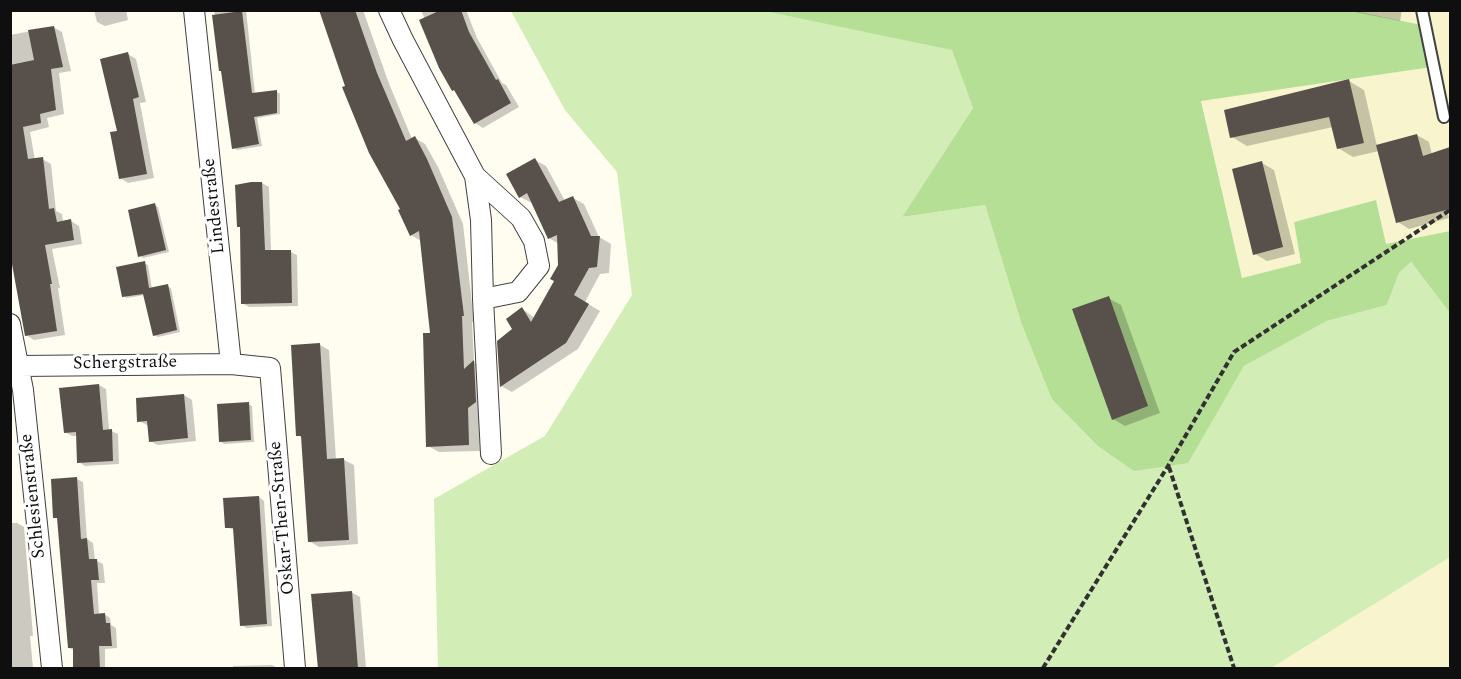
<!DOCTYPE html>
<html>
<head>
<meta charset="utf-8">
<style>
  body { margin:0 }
  #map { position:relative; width:1461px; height:679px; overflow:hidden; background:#fffcf0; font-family:Spectral,serif }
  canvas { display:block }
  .frame { position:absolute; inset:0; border:12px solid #0f0f0f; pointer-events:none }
</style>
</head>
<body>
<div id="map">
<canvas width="1461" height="679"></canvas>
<div class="frame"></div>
</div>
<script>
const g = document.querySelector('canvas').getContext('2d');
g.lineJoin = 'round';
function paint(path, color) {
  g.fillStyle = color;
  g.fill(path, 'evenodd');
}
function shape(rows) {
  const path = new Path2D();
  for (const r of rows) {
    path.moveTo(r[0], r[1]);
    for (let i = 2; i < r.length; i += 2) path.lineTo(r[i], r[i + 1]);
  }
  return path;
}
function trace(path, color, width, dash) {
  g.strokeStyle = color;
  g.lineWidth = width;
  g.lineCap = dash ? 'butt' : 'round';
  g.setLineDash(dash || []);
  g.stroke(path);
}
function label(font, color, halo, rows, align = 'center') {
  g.font = font + ' Spectral,serif';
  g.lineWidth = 6;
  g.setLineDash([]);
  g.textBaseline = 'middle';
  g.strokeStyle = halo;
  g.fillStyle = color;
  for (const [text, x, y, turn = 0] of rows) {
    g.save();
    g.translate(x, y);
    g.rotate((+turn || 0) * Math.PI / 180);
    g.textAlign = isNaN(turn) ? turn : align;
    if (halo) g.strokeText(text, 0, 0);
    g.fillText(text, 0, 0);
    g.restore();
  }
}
const farmland = shape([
  [1350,11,1450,11,1450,231,1386,245,1376,200,1294,222,1301,263,1242,278,1201,100,1437,66,1431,27],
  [1450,557,1450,668,1271,668]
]);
const green = shape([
  [511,11,764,11,952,49,973,108,902,217,985,205,1021,322,1187,463,1244,366,1327,321,1387,305,1399,273,1411,262,1450,313,1450,557,1271,668,438,668,434,499,545,436,632,295,617,172,565,110]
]);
const forest = shape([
  [1350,10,1431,27,1438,66,1201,101,1242,278,1301,263,1294,222,1376,200,1386,244,1450,231,1450,313,1411,262,1399,273,1387,305,1327,321,1244,366,1188,463,1134,471,1098,446,1052,399,1021,322,985,205,902,217,973,108,952,50,764,11]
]);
const shadow = shape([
  [94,10,126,10,128,20,105,26,97,22],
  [214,10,246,10,255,94,277,92,280,94,280,114,257,118,262,146,237,150,234,148],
  [320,10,363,10,388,81,412,139,415,138,425,144,438,167,463,224,474,322,472,322,474,362,485,368,487,408,479,414,480,451,439,452,428,446,432,334,421,241,411,235,402,210,347,87],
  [421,10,466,10,477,38,502,83,506,85,519,107,483,128,475,123,458,93,453,90],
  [1345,10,1402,10,1400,21],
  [53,27,62,32,71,71,59,73,64,114,47,118,49,127,30,132,35,160,42,159,51,164,56,211,62,214,63,222,71,221,79,226,82,244,52,249,60,288,58,288,65,335,34,340,26,335,10,234,10,35],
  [128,54,136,59,146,102,140,103,154,178,128,183,120,178,119,132],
  [1349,81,1364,90,1377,146,1417,135,1429,142,1432,155,1450,149,1450,198,1444,200,1449,218,1409,229,1398,222,1379,151,1353,157,1338,148,1333,127,1247,146,1232,137],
  [535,160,546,166,565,201,573,198,584,204,599,237,611,244,609,273,600,274,585,302,600,311,578,349,512,392,501,386,514,330,522,309,535,318,556,281,559,265,559,244,549,238,532,203,520,197],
  [1262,163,1274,170,1295,254,1267,261,1255,254],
  [262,183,269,187,271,252,291,252,297,255,298,306,249,307,242,303,241,228,238,226,237,187],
  [155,205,158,207,169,252,143,258,140,256],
  [144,263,148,265,152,289,167,286,171,288,180,332,158,337,154,335,145,295,127,298,123,296],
  [1108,298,1121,305,1160,413,1125,426,1113,419],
  [320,345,329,350,336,460,344,460,354,465,358,544,319,547,309,541,303,438,297,435],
  [99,385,106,389,109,430,118,434,119,464,85,466,79,462,78,436,72,436,65,432,61,389],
  [184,395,192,400,196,441,158,445,150,441,149,426,139,421],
  [248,404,252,406,254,442,224,444,221,442],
  [77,479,83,482,87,539,93,543,95,560,103,564,105,583,97,583,99,615,104,614,110,618,111,625,116,628,117,648,105,649,105,668,75,668,74,650,69,648,59,519,55,517],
  [259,497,264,501,272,626,247,628,241,625,235,530,226,527],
  [10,523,17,523,24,527,33,636,30,636,33,668,10,668],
  [351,592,360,597,366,668,319,668],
  [272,665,278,668,233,668,233,666]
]);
const building = shape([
  [319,10,355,10,377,73,406,141,415,136,427,159,452,217,464,316,462,316,464,369,474,360,476,402,468,408,469,445,426,447,423,333,430,333,419,231,410,236,398,210,400,209,369,153,342,87,345,86],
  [441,10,461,10,469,32,496,80,498,79,511,103,474,124,454,90,452,91,439,68,419,20],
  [242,11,252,93,277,90,277,113,254,117,259,144,232,149,221,71,219,71,212,15],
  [54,26,63,67,51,69,56,110,40,114,41,123,23,127,28,159,43,157,49,209,54,208,57,222,71,219,74,240,45,245,52,284,50,284,57,331,25,336,10,253,10,65,34,60,28,30],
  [128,52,139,97,133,99,147,174,119,179,110,132,117,131,100,59],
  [1349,79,1364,143,1337,149,1329,117,1230,138,1224,110],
  [1417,134,1423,156,1450,147,1450,209,1396,223,1376,145],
  [535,158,559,202,573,196,591,236,600,236,597,267,589,268,574,295,589,304,566,343,500,387,497,341,512,329,506,319,522,307,531,322,554,281,550,279,558,265,557,235,548,239,527,193,519,198,506,174],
  [1262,161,1283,247,1253,255,1232,169],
  [251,182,262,182,265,250,291,250,292,303,241,304,240,227,237,227,235,185],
  [155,203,166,250,138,257,128,210],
  [145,261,149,288,168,284,177,330,153,336,143,294,122,297,116,267],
  [1109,296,1148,406,1112,420,1072,309],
  [320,343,327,459,344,458,349,540,308,542,301,436,296,436,291,345],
  [99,384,103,430,112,429,113,461,77,463,76,432,64,433,59,388],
  [184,394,188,438,149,442,147,421,137,422,136,398],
  [249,402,251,440,219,442,217,404],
  [77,477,81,539,87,538,89,559,97,559,99,580,91,580,94,614,105,613,106,623,110,623,112,646,99,646,100,669,73,669,73,648,68,648,57,518,53,518,51,479],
  [259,496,267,624,240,626,233,528,225,528,223,498],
  [352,591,358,669,318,669,311,594]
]);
const path = shape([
  [1169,467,1234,668],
  [1043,668,1168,466,1234,352,1450,210]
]);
const service = shape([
  [1422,10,1444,117]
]);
const minor = shape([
  [194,10,231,364,270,368,295,668],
  [389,10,403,40,475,176,521,218,534,241,539,266,518,292,483,299,481,220,475,176],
  [483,299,491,454],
  [10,324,23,390,52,668],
  [19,366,231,364]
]);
const streetNames = [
  ["Lindestraße",215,206,-96],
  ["Schergstraße",125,364,-1],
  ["Schlesienstraße",34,496,-96],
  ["Oskar-Then-Straße",283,518,-95]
];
paint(farmland, '#f7f4ce');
paint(green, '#d2edb6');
paint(forest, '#b5df95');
paint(shadow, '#0003');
paint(building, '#58504a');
trace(service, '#424242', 14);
trace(minor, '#424242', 22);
trace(path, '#313131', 4, [6, 3]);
trace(service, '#fff', 10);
trace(minor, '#fff', 20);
label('18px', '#0f0f0f', '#fff', streetNames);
</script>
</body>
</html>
